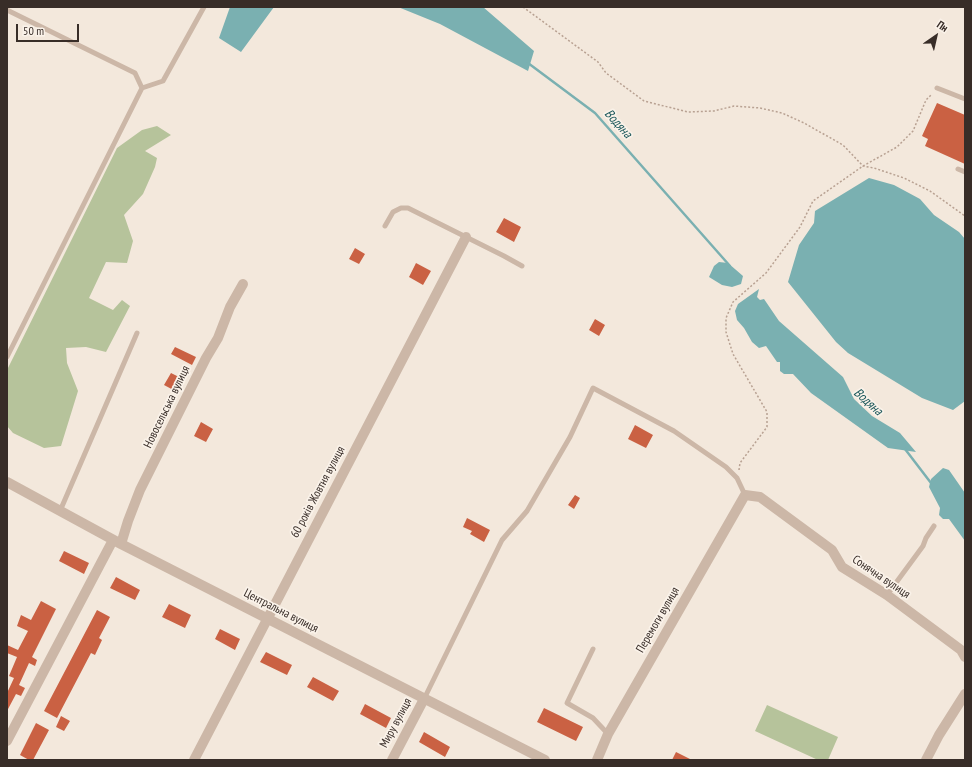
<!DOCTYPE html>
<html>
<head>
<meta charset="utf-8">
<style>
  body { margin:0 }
  #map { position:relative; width:972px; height:767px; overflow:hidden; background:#f3e8dc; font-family:"PT Sans Narrow",sans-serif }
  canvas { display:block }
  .frame { position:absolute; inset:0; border:8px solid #382d28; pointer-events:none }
  .north { position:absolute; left:916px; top:16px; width:40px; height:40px; -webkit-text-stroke:3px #faf2e9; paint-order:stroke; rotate:34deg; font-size:11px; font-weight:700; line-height:16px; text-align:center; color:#382d28 }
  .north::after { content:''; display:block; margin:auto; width:14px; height:18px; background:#382d28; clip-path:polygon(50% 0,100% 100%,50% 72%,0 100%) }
  .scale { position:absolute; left:16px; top:24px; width:63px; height:18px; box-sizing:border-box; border:2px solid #382d28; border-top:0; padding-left:5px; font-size:12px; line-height:14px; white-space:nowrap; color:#382d28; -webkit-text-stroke:3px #faf2e9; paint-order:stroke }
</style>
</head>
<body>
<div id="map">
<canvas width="972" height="767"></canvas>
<div class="frame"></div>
<div class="north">Пн</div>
<div class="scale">50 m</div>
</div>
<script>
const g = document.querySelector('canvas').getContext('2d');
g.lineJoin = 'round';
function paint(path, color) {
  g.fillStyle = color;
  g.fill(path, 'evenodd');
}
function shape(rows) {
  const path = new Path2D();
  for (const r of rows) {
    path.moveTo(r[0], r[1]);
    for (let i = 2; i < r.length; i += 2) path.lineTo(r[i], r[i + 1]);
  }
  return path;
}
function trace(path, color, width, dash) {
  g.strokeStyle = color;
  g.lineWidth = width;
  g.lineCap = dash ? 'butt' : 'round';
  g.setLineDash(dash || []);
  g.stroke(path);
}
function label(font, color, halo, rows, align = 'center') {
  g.font = font + ' "PT Sans Narrow",sans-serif';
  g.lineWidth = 3.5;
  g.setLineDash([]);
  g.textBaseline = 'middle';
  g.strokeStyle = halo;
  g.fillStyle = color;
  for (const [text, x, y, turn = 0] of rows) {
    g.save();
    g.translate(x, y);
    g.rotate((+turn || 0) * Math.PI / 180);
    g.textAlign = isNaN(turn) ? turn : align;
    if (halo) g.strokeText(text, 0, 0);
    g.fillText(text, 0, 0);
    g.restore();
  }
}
const green = shape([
  [157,126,171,135,145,151,157,158,155,167,143,194,124,215,133,241,127,263,106,262,89,298,113,310,122,300,130,306,106,352,86,347,66,348,67,363,78,391,61,446,44,448,13,433,7,426,7,370,117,148,142,130],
  [767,705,838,737,828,760,818,760,755,731]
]);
const water = shape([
  [230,7,274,7,241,52,219,38],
  [398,7,483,7,534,51,528,71,440,24],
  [869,178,894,185,920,199,934,215,959,232,965,239,965,401,953,410,922,398,848,353,836,342,788,282,799,245,814,223,815,211],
  [719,262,728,263,743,276,741,284,732,287,722,285,709,277,714,266],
  [759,289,757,297,760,300,764,299,779,321,843,377,854,399,872,416,900,433,916,452,888,448,811,393,793,374,784,374,780,371,780,362,777,362,766,346,759,348,752,342,744,328,737,320,735,311,738,304],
  [943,468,949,470,965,493,965,541,949,519,943,519,939,515,940,508,929,487,931,479]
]);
const stream = shape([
  [528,63,595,113,730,266],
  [905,449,931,483]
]);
const building = shape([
  [937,103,965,115,965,164,925,146,928,139,922,136],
  [504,218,521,227,514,242,496,232],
  [355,248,365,254,359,264,349,259],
  [416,263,431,271,423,285,409,277],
  [595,319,605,325,599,336,589,330],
  [175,347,196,357,192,365,171,354],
  [171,373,185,380,179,393,164,385],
  [201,422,213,429,206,442,194,436],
  [635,425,653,435,646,448,628,439],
  [575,495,580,498,574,509,568,505],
  [467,518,490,530,484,542,470,534,472,531,463,527],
  [64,551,89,563,84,574,59,561],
  [116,577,140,590,135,600,110,588],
  [41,601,56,609,32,657,37,660,35,666,29,663,19,685,25,688,21,696,16,694,7,711,7,693,14,678,9,676,17,657,7,653,7,645,18,650,28,631,17,626,21,615,31,620],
  [169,604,191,615,185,628,162,617],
  [97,610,110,617,99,638,102,640,95,655,91,653,57,718,44,711],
  [220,629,240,639,235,650,215,639],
  [266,652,292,665,287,675,260,662],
  [313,677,339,691,333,701,307,687],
  [365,704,391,718,386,728,360,714],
  [544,708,583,727,576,741,537,722],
  [61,716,70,721,64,731,56,727],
  [36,723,49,730,33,760,29,760,20,755],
  [424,732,450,747,445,757,419,742],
  [676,752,692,760,672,760]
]);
const path = shape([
  [523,7,598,62,606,73,644,101,688,112,714,111,734,106,760,108,782,113,804,123,843,145,863,166,874,168,904,178,930,191,965,216],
  [739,470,740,463,767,427,767,412,733,354,726,332,726,318,733,302,766,273,800,227,813,201,863,166,897,147,913,131,926,100,932,94]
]);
const lane = shape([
  [7,10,135,73,142,88,7,357],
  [142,88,163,81,204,7],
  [937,88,965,99],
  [958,169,965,172],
  [385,226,393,212,401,208,408,208,504,256,522,266],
  [60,511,137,333],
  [887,595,923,546,926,538,934,526],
  [593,649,567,703,593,718,608,734],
  [424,699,502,540,527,511,570,437,593,388,674,431,726,467,737,478,745,495]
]);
const street = shape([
  [7,482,121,544,545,760],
  [121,544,128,521,140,490,206,358,218,338,230,307,243,284],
  [7,741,113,540],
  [194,760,466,237],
  [392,760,424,699],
  [597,760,608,734,745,495,760,497,832,550,842,567,887,595,961,650,965,657],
  [926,760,939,735,965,694]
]);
const streetNames = [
  ["Новосельська вулиця",167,407,-64],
  ["60 років Жовтня вулиця",318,492,-62],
  ["Сонячна вулиця",881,577,34],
  ["Центральна вулиця",281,611,27],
  ["Перемоги вулиця",658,620,-60],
  ["Миру вулиця",396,723,-62]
];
const waterNames = [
  ["Водяна",618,124,48],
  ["Водяна",868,402,42]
];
paint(green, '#b6c39b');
paint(water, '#7ab0b1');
trace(stream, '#7ab0b1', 2.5);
paint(building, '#ca6143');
trace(path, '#b8a192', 1.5, [2, 2]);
trace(lane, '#ccb7a7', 5);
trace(street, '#ccb7a7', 10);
label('12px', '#382d28', '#faf2e9', streetNames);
label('italic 13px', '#1c585b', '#faf2e9', waterNames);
</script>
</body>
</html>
